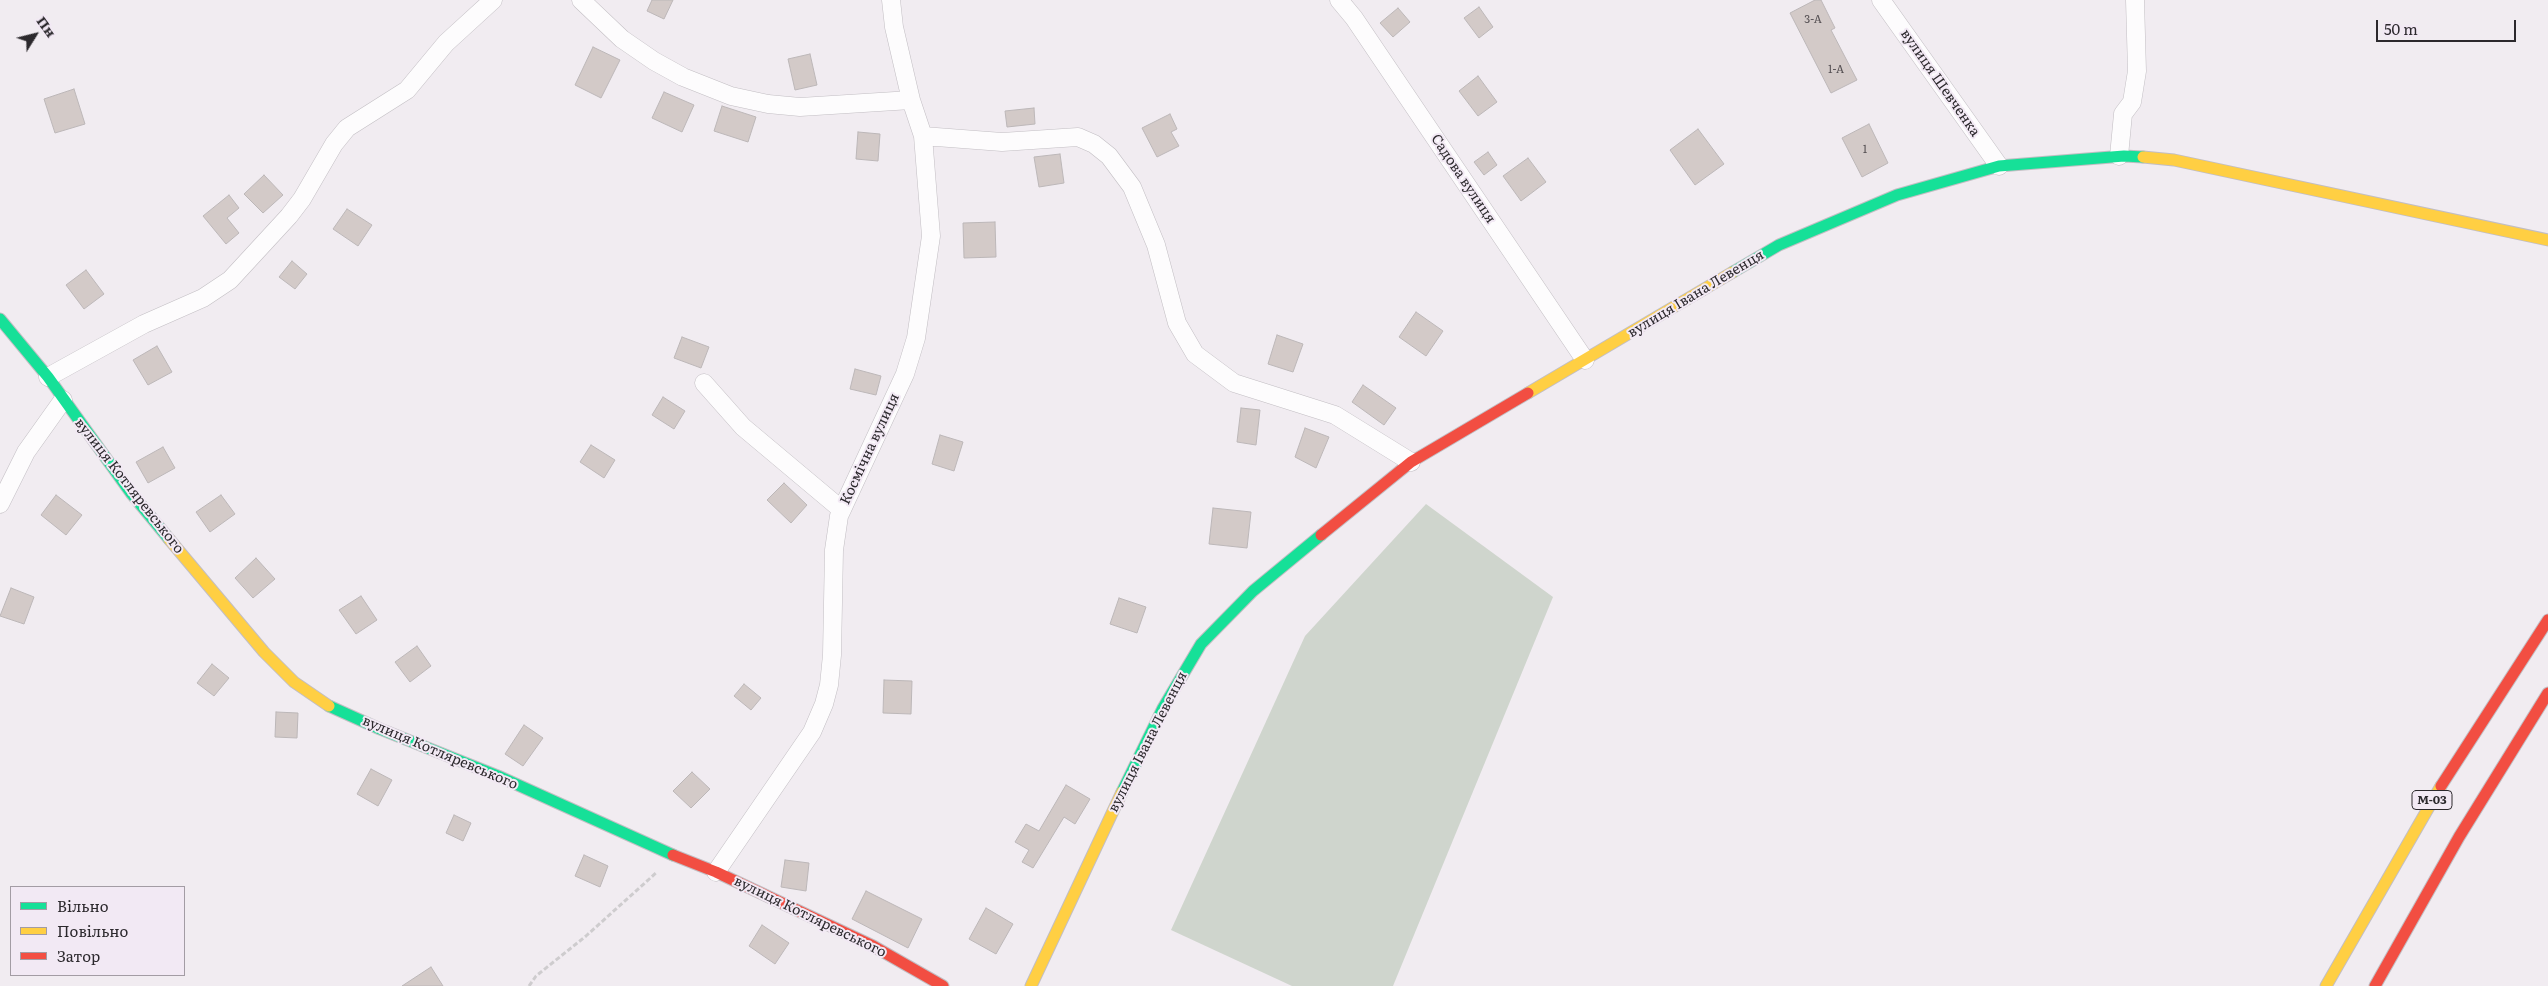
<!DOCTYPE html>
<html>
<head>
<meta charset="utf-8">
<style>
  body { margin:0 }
  #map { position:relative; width:2548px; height:986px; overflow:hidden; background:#f1ecf1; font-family:Literata,serif }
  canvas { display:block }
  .legend { position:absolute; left:10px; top:886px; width:175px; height:90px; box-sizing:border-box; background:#f2e9f4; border:1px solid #a39ca4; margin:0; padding:6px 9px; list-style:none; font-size:15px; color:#2c292d }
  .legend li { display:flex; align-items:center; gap:10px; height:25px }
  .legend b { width:25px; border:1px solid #a39ca4 }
  .north { position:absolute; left:10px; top:10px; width:50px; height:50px; -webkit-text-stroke:4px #f2e9f4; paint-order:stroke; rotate:54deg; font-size:14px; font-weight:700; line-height:20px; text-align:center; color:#2c292d }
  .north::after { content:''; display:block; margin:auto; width:18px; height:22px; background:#2c292d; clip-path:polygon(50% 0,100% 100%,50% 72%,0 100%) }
  .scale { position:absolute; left:2376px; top:20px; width:140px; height:22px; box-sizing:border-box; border:2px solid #2c292d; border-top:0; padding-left:6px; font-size:15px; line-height:18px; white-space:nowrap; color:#2c292d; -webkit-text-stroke:4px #f2e9f4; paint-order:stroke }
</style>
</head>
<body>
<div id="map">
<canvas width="2548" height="986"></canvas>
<ul class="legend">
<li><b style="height:6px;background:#16e098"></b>Вільно</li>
<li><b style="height:6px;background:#ffcf43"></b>Повільно</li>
<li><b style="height:6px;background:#f24e42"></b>Затор</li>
</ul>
<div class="north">Пн</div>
<div class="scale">50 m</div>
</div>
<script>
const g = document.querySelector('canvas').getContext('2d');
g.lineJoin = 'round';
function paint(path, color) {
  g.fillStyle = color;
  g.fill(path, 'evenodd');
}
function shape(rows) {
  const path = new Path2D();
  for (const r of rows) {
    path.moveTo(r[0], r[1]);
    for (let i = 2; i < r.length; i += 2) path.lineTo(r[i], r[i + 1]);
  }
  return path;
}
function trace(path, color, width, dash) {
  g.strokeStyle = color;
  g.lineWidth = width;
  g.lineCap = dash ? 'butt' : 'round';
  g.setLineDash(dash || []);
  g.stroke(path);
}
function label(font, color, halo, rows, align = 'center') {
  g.font = font + ' Literata,serif';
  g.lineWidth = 4;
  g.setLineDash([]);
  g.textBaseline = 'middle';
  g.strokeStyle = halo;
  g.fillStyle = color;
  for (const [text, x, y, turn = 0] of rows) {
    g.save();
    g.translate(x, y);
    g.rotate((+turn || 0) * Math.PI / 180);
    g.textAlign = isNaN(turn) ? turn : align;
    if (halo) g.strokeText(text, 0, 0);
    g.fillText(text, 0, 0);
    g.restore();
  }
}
const green = shape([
  [1426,504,1553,597,1393,986,1292,986,1171,930,1305,636]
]);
const building = shape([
  [652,0,673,0,664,19,647,11,652,0],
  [1815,0,1821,0,1835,28,1831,30,1857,80,1831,93,1790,13,1815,0],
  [1479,7,1493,27,1479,38,1464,18,1479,7],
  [1398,8,1410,22,1393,37,1380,23,1398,8],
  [593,47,620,60,601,98,575,85,593,47],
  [810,54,817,85,795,90,788,59,810,54],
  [1478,76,1497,102,1478,116,1459,91,1478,76],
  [74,89,85,124,55,133,44,99,74,89],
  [664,92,694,105,682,132,652,118,664,92],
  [722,106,756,117,748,142,714,131,722,106],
  [1034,108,1035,124,1007,127,1005,111,1034,108],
  [1170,114,1177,129,1171,132,1179,146,1157,157,1142,128,1170,114],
  [1869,124,1888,163,1862,177,1842,138,1869,124],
  [1698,129,1724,164,1695,185,1670,150,1698,129],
  [858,132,880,134,878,161,856,159,858,132],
  [1488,152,1497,165,1484,175,1474,162,1488,152],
  [1060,154,1064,183,1039,187,1034,157,1060,154],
  [1528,158,1546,182,1521,201,1503,176,1528,158],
  [264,175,283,195,263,213,244,194,264,175],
  [229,195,239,208,227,218,239,233,226,244,203,216,229,195],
  [347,209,372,225,358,246,333,229,347,209],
  [995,222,996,257,964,258,963,223,995,222],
  [292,261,307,274,295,289,279,277,292,261],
  [86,270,104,294,84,309,66,285,86,270],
  [1416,312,1443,331,1426,356,1399,337,1416,312],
  [1277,335,1303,344,1293,372,1268,364,1277,335],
  [682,337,709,347,701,368,674,358,682,337],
  [157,346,172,372,148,385,133,360,157,346],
  [855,369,881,376,876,395,850,389,855,369],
  [1363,385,1396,408,1384,425,1352,402,1363,385],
  [663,397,685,411,674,429,652,415,663,397],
  [1241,408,1260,410,1256,445,1237,442,1241,408],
  [1305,428,1329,437,1316,468,1295,457,1305,428],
  [940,435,963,442,954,471,932,464,940,435],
  [591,445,615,460,604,478,580,462,591,445],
  [163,447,175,468,148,483,136,462,163,447],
  [784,483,807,505,791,523,767,500,784,483],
  [56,495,82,515,66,535,41,515,56,495],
  [221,495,235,514,210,532,196,512,221,495],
  [1213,508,1251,512,1247,548,1209,544,1213,508],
  [256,558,275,579,253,598,235,578,256,558],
  [11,588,34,597,24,624,0,616,11,588],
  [361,596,377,620,356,634,339,610,361,596],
  [1119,598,1146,607,1137,633,1110,624,1119,598],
  [417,646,431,666,410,682,395,662,417,646],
  [212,664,229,678,214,696,197,683,212,664],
  [884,680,912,681,911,714,883,713,884,680],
  [744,684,761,698,751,710,734,696,744,684],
  [276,712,298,713,297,738,275,737,276,712],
  [524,725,543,738,523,766,505,754,524,725],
  [371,769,392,780,378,806,357,794,371,769],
  [692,772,710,789,691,808,673,791,692,772],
  [1066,785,1090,799,1075,824,1064,817,1033,868,1022,862,1029,850,1015,842,1026,824,1039,831,1066,785],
  [454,815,471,823,463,841,446,833,454,815],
  [584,855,608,866,600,887,575,876,584,855],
  [785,860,809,863,806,891,781,887,785,860],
  [866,891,922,919,908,948,852,919,866,891],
  [986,908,1013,924,996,954,969,939,986,908],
  [762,925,789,943,775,964,749,946,762,925],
  [431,967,443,986,402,986,431,967]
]);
const path = shape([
  [529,986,536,976,586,936,657,872]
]);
const street = shape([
  [581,0,622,39,654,61,683,77,731,96,768,104,800,107,911,100],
  [1339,0,1354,18,1585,360],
  [1881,0,1999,166],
  [923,136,1002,142,1078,137,1094,144,1109,156,1132,187,1156,245,1177,323,1195,354,1234,383,1335,415,1411,462],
  [2119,156,2123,114,2132,102,2137,71,2135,0],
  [48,377,144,324,203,298,230,280,289,216,302,199,334,144,347,128,407,90,446,43,493,0],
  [704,383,743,427,842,510],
  [0,504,26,452,63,400],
  [716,872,812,732,824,704,829,685,832,655,834,550,839,516,905,374,916,338,931,236,923,136,911,100,894,27,891,0]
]);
const fast = shape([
  [1733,272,1779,245,1897,195,1999,166,2124,156,2143,157],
  [0,319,48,377,131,493,169,539],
  [329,706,380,729,498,776,673,855],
  [1122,792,1163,708,1201,644,1253,591,1321,535]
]);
const slow = shape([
  [2143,157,2174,160,2548,240],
  [1528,393,1733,272],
  [169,539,264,652,294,682,329,706],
  [1031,986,1122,792],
  [2326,986,2441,786]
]);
const jam = shape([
  [1321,535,1411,462,1528,393],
  [2441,786,2548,620],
  [673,855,716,872,873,946,943,986],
  [2375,986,2459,837,2548,693]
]);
const numberNames = [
  ["3-А",1813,20],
  ["1-А",1836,70],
  ["1",1865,150]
];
const shields = [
  [2432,800,40]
];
const shieldNames = [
  ["М-03",2432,800]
];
const streetNames = [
  ["вулиця Шевченка",1940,83,55],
  ["Садова вулиця",1463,179,56],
  ["вулиця Івана Левенця",1696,294,-31],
  ["Космічна вулиця",870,449,-65],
  ["вулиця Котляревського",129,486,52],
  ["вулиця Івана Левенця",1148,742,-63],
  ["вулиця Котляревського",440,753,23],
  ["вулиця Котляревського",810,917,26]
];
paint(green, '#cfd5cd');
paint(building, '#d3cac8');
trace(building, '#bcb7b8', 1);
trace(street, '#c2bec3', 19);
trace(fast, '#c2bec3', 13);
trace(slow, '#c2bec3', 13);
trace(jam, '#c2bec3', 13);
trace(path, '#ceccce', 3, [5, 2.5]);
trace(street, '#fdfcfd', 18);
trace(fast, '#16e098', 11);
trace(slow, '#ffcf43', 11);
trace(jam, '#f24e42', 11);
label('11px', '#565154', null, numberNames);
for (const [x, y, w] of shields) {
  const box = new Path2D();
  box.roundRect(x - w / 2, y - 9.5, w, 19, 4);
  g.fillStyle = '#f2e9f4';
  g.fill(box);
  trace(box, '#2c292d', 1);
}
label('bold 12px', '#2c292d', null, shieldNames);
label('14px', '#2c292d', '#f2e9f4', streetNames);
</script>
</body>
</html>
